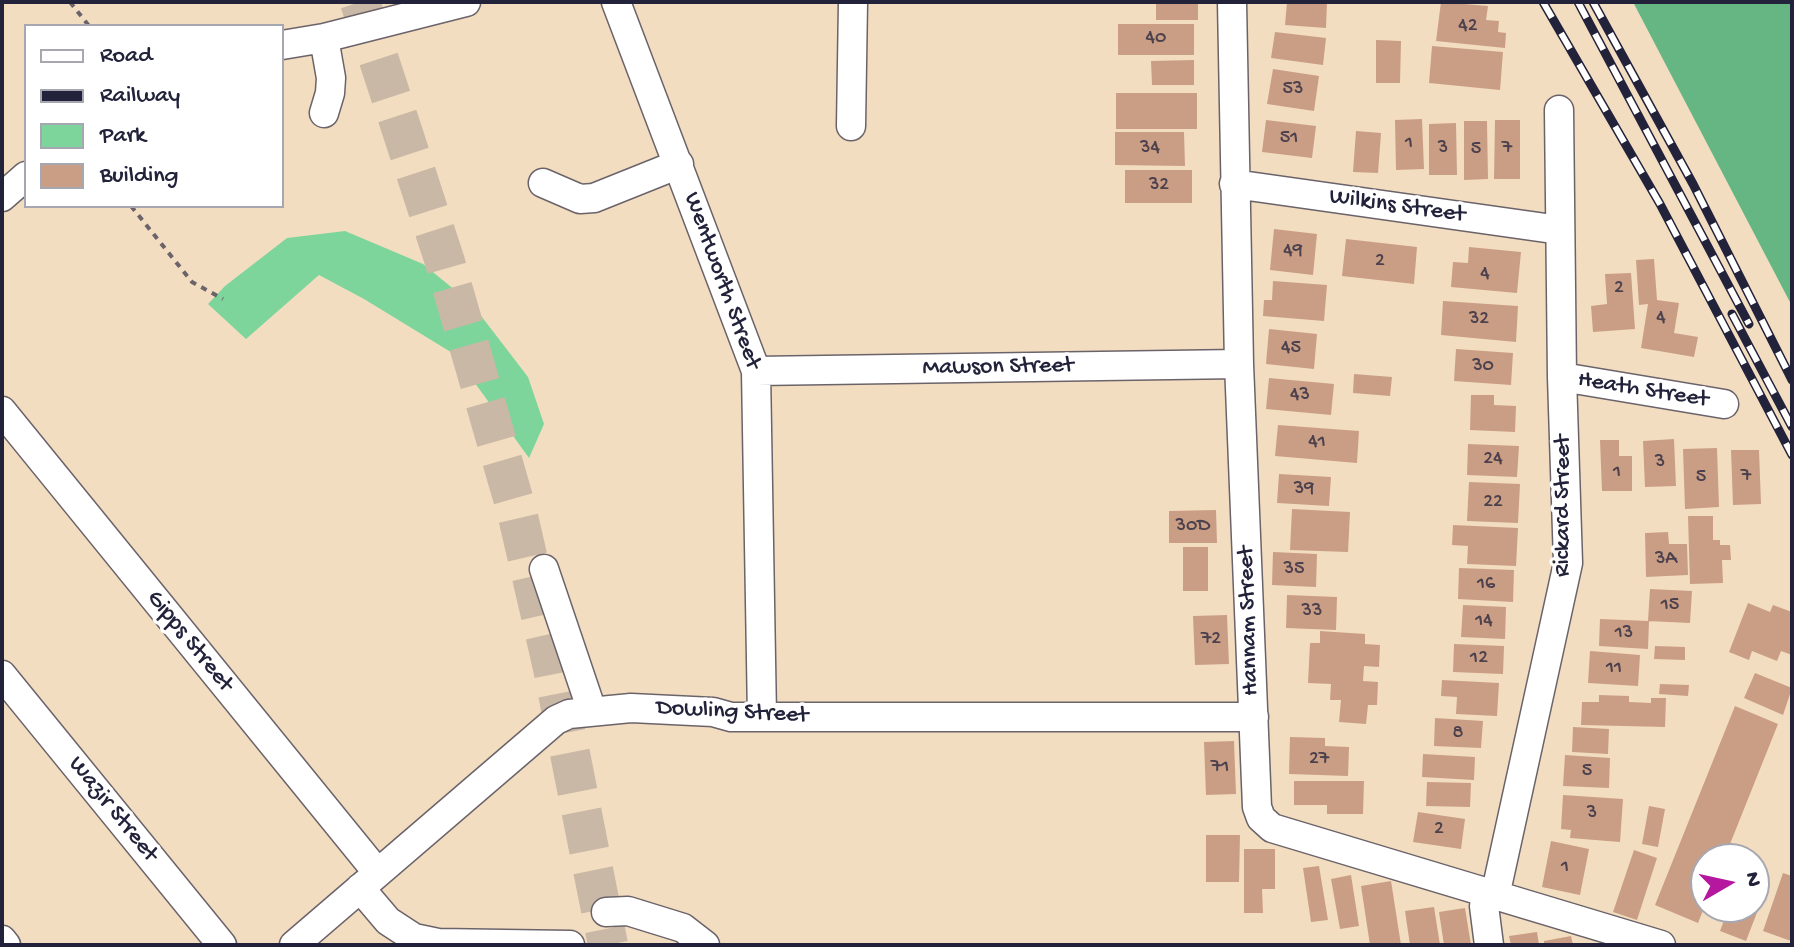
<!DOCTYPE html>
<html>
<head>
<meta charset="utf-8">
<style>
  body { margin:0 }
  #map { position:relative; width:1794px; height:947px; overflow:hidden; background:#f3ddc0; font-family:"Gochi Hand",sans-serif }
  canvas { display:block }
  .frame { position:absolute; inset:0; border:4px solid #22223b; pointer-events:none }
  .legend { position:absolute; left:24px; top:24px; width:260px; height:184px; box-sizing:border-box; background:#fff; border:2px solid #a7a7b1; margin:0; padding:10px 14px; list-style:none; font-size:24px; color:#22223b }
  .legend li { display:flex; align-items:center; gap:16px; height:40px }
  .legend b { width:40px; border:2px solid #a7a7b1 }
  .north { position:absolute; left:1690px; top:843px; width:80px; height:80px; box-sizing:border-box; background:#fff; border:2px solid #a7a7b1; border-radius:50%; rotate:81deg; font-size:22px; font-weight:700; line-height:32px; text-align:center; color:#22223b }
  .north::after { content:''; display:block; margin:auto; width:28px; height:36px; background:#b5179e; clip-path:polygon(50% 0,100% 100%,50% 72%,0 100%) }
</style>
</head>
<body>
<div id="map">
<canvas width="1794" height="947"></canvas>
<div class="frame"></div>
<ul class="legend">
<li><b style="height:10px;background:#fff"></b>Road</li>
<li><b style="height:10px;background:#22223b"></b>Railway</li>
<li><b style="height:22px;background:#7dd59b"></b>Park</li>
<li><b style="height:22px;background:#ca9e84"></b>Building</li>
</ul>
<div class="north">N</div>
</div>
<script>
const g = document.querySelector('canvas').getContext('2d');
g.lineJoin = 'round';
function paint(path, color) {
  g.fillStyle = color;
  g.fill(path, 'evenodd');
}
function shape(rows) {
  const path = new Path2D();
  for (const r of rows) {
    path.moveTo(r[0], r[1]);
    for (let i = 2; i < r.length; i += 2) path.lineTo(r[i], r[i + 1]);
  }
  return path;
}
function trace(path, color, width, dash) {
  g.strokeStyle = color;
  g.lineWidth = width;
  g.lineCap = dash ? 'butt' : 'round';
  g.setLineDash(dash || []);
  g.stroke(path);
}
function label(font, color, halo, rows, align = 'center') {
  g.font = font + ' "Gochi Hand",sans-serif';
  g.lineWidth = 7;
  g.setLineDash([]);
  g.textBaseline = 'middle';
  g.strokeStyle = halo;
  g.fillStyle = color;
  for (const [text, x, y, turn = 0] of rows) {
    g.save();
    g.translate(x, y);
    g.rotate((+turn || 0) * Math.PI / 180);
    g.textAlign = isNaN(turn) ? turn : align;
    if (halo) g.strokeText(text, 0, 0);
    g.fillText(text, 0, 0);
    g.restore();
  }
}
const green = shape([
  [345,231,423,264,472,304,528,377,544,424,529,458,454,354,364,299,319,275,246,339,208,304,225,286,287,238]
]);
const forest = shape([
  [1633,2,1792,2,1792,306]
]);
const building = shape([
  [1156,2,1198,2,1198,20,1156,20],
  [1287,2,1327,2,1326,28,1285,25],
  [1441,2,1488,6,1486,20,1499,21,1498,32,1506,33,1505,48,1436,41],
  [1118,24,1194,24,1194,55,1118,55],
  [1275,32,1326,38,1323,65,1271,58],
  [1376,40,1401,41,1400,83,1376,83],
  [1432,46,1503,52,1500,90,1429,83],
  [1194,60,1194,85,1152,85,1151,61],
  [1273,69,1319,76,1314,111,1267,104],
  [1116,93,1197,93,1197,129,1116,129],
  [1422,119,1424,169,1396,170,1395,120],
  [1266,120,1316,126,1312,158,1262,152],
  [1495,120,1520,120,1520,179,1494,179],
  [1464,121,1487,121,1488,179,1464,180],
  [1456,123,1457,175,1429,175,1429,124],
  [1356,131,1381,133,1378,173,1353,172],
  [1115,132,1184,132,1185,166,1115,165],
  [1125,170,1192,170,1192,203,1125,203],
  [1274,229,1317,234,1313,275,1270,270],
  [1346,239,1417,247,1414,284,1342,276],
  [1469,247,1521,252,1517,293,1451,287,1453,262,1468,263],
  [1654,259,1657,300,1679,303,1674,333,1698,337,1694,357,1641,348,1648,304,1639,305,1636,260],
  [1631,273,1635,329,1593,332,1591,306,1607,304,1605,274],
  [1273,281,1327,285,1324,321,1263,316,1264,300,1272,300],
  [1443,301,1518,306,1516,342,1441,335],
  [1269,329,1317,334,1314,369,1266,364],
  [1456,349,1513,353,1511,385,1454,381],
  [1354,374,1392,377,1390,396,1353,393],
  [1269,378,1334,384,1331,415,1266,409],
  [1471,395,1494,395,1494,405,1516,406,1515,432,1470,430],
  [1278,425,1359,431,1357,463,1275,456],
  [1674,439,1676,486,1645,487,1643,441],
  [1600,440,1619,440,1619,456,1632,456,1632,491,1602,491],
  [1468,444,1519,446,1517,477,1467,475],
  [1717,448,1719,507,1685,509,1683,449],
  [1731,450,1759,450,1761,504,1733,505],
  [1279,474,1331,477,1329,506,1277,503],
  [1469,482,1520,484,1518,523,1467,521],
  [1292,509,1350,512,1348,552,1290,550],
  [1216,510,1217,543,1169,543,1169,511],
  [1688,516,1713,516,1713,540,1720,540,1720,545,1730,545,1731,560,1722,560,1723,583,1690,584],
  [1453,525,1518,528,1516,566,1467,564,1468,546,1452,545],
  [1668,532,1669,544,1687,544,1688,575,1646,577,1645,533],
  [1183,547,1208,547,1208,591,1183,591],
  [1273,552,1317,554,1316,587,1272,585],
  [1459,568,1514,570,1513,602,1458,599],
  [1650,589,1692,591,1690,623,1648,621],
  [1287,595,1337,597,1336,630,1286,628],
  [1748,603,1770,612,1773,605,1792,612,1792,655,1781,651,1777,661,1752,651,1749,660,1729,652],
  [1463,605,1506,607,1505,639,1461,637],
  [1227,615,1229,664,1195,665,1193,616],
  [1600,619,1649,621,1648,649,1599,646],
  [1320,631,1365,634,1365,644,1380,645,1379,667,1364,666,1363,681,1378,682,1377,705,1368,705,1366,724,1339,722,1341,700,1330,700,1331,684,1308,683,1310,643,1320,643],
  [1454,644,1504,646,1503,674,1453,672],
  [1655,646,1685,647,1685,660,1654,659],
  [1590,651,1640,655,1638,686,1588,683],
  [1755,673,1792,688,1783,715,1744,698],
  [1442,680,1499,683,1497,716,1456,714,1457,697,1441,696],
  [1660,684,1689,685,1688,696,1659,694],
  [1599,695,1629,696,1629,702,1651,703,1651,698,1666,698,1665,727,1581,725,1582,702,1599,702],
  [1735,706,1778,724,1724,859,1706,859,1706,903,1698,923,1655,905],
  [1435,718,1483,721,1481,748,1434,746],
  [1573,727,1609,729,1608,754,1572,752],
  [1290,737,1325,738,1325,746,1349,747,1348,776,1289,774],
  [1234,741,1236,794,1206,795,1204,742],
  [1423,754,1475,757,1474,780,1422,777],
  [1565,755,1610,758,1609,788,1563,786],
  [1294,781,1364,781,1363,814,1327,814,1327,805,1294,805],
  [1427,782,1471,783,1470,807,1426,806],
  [1563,795,1623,799,1620,842,1570,838,1571,830,1561,829],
  [1649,806,1665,809,1658,847,1642,844],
  [1418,812,1465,819,1461,849,1413,842],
  [1206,835,1240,835,1239,882,1206,882],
  [1551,841,1589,849,1580,895,1542,887],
  [1244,849,1275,849,1275,889,1262,889,1263,913,1244,913],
  [1634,850,1657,858,1637,920,1613,912],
  [1319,866,1328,920,1311,922,1303,868],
  [1783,873,1792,876,1791,941,1763,931],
  [1351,875,1359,926,1340,929,1331,879],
  [1391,881,1401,945,1370,945,1361,886],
  [1754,893,1763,897,1746,941,1720,931,1729,907,1754,907],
  [1434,907,1440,945,1410,945,1405,911],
  [1465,908,1471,945,1444,945,1439,912],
  [1537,932,1539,945,1511,945,1509,936],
  [1571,936,1573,945,1544,945,1544,941]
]);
const highwayTunnel = shape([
  [360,2,445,262,517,512,553,668,608,945]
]);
const path = shape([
  [70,2,89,26],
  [131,206,192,282,223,299]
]);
const minor = shape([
  [616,2,756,371,762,717],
  [1232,2,1239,364,1257,807,1261,818,1272,828,1661,945],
  [324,38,331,78,330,93,324,113],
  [282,45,324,38,466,2],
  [851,126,853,2],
  [543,183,580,199,594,198,679,164],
  [1234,184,1560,230],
  [2,197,26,176],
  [756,371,1239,364],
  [1562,377,1724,404],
  [2,411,377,872],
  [544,569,592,711],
  [2,675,222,945],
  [360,888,388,921,414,938,438,943,570,945],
  [606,912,628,911,683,928,705,945],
  [2,940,6,945],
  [294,945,556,720,569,714,631,708,713,712,731,717,1254,717],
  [1489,945,1484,906,1497,887,1568,563,1562,377,1559,110]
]);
const rail = shape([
  [1543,2,1660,204,1792,455],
  [1578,2,1749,324],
  [1593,2,1693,184,1792,380],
  [1732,314,1792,427]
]);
const numberNames = [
  ["42",1468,27],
  ["40",1156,39],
  ["53",1293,90],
  ["51",1289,139],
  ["1",1409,144],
  ["34",1150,149],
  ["3",1443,149],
  ["7",1507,149],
  ["5",1476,150],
  ["32",1159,186],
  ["49",1293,252],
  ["2",1380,262],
  ["4",1485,275],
  ["2",1619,289],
  ["4",1661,319],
  ["32",1479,320],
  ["45",1291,349],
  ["30",1483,367],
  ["43",1300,396],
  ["41",1317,443],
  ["24",1493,460],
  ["3",1660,463],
  ["1",1617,473],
  ["7",1746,477],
  ["5",1701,478],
  ["39",1304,490],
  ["22",1493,503],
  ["30D",1193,527],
  ["3A",1666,560],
  ["35",1294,570],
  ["16",1486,585],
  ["15",1670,606],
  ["33",1312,612],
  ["14",1484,622],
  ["13",1624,634],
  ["72",1211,640],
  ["12",1479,659],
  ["11",1614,669],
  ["8",1458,734],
  ["27",1319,760],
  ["71",1220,768],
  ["5",1587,772],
  ["3",1592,814],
  ["2",1439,830],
  ["1",1565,868]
];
const streetNames = [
  ["Wilkins Street",1397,207,8],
  ["Wentworth Street",721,281,70],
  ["Mawson Street",998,368,-1],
  ["Heath Street",1643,391,9],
  ["Rickard Street",1564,506,-90],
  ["Hannam Street",1250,621,-92],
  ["Gipps Street",189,642,51],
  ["Dowling Street",732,713,3],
  ["Wazir Street",112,810,51]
];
paint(green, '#7dd59b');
paint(forest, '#66b683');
paint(building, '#ca9e84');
trace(highwayTunnel, '#c9b8a5', 40, [40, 20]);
trace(minor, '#6b636a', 31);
trace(path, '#6b636a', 4, [6, 6]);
trace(minor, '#fff', 28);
trace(rail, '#22223b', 9);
trace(rail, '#fff', 6, [18]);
label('20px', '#4c414d', null, numberNames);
label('24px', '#22223b', '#fff', streetNames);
</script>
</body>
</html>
